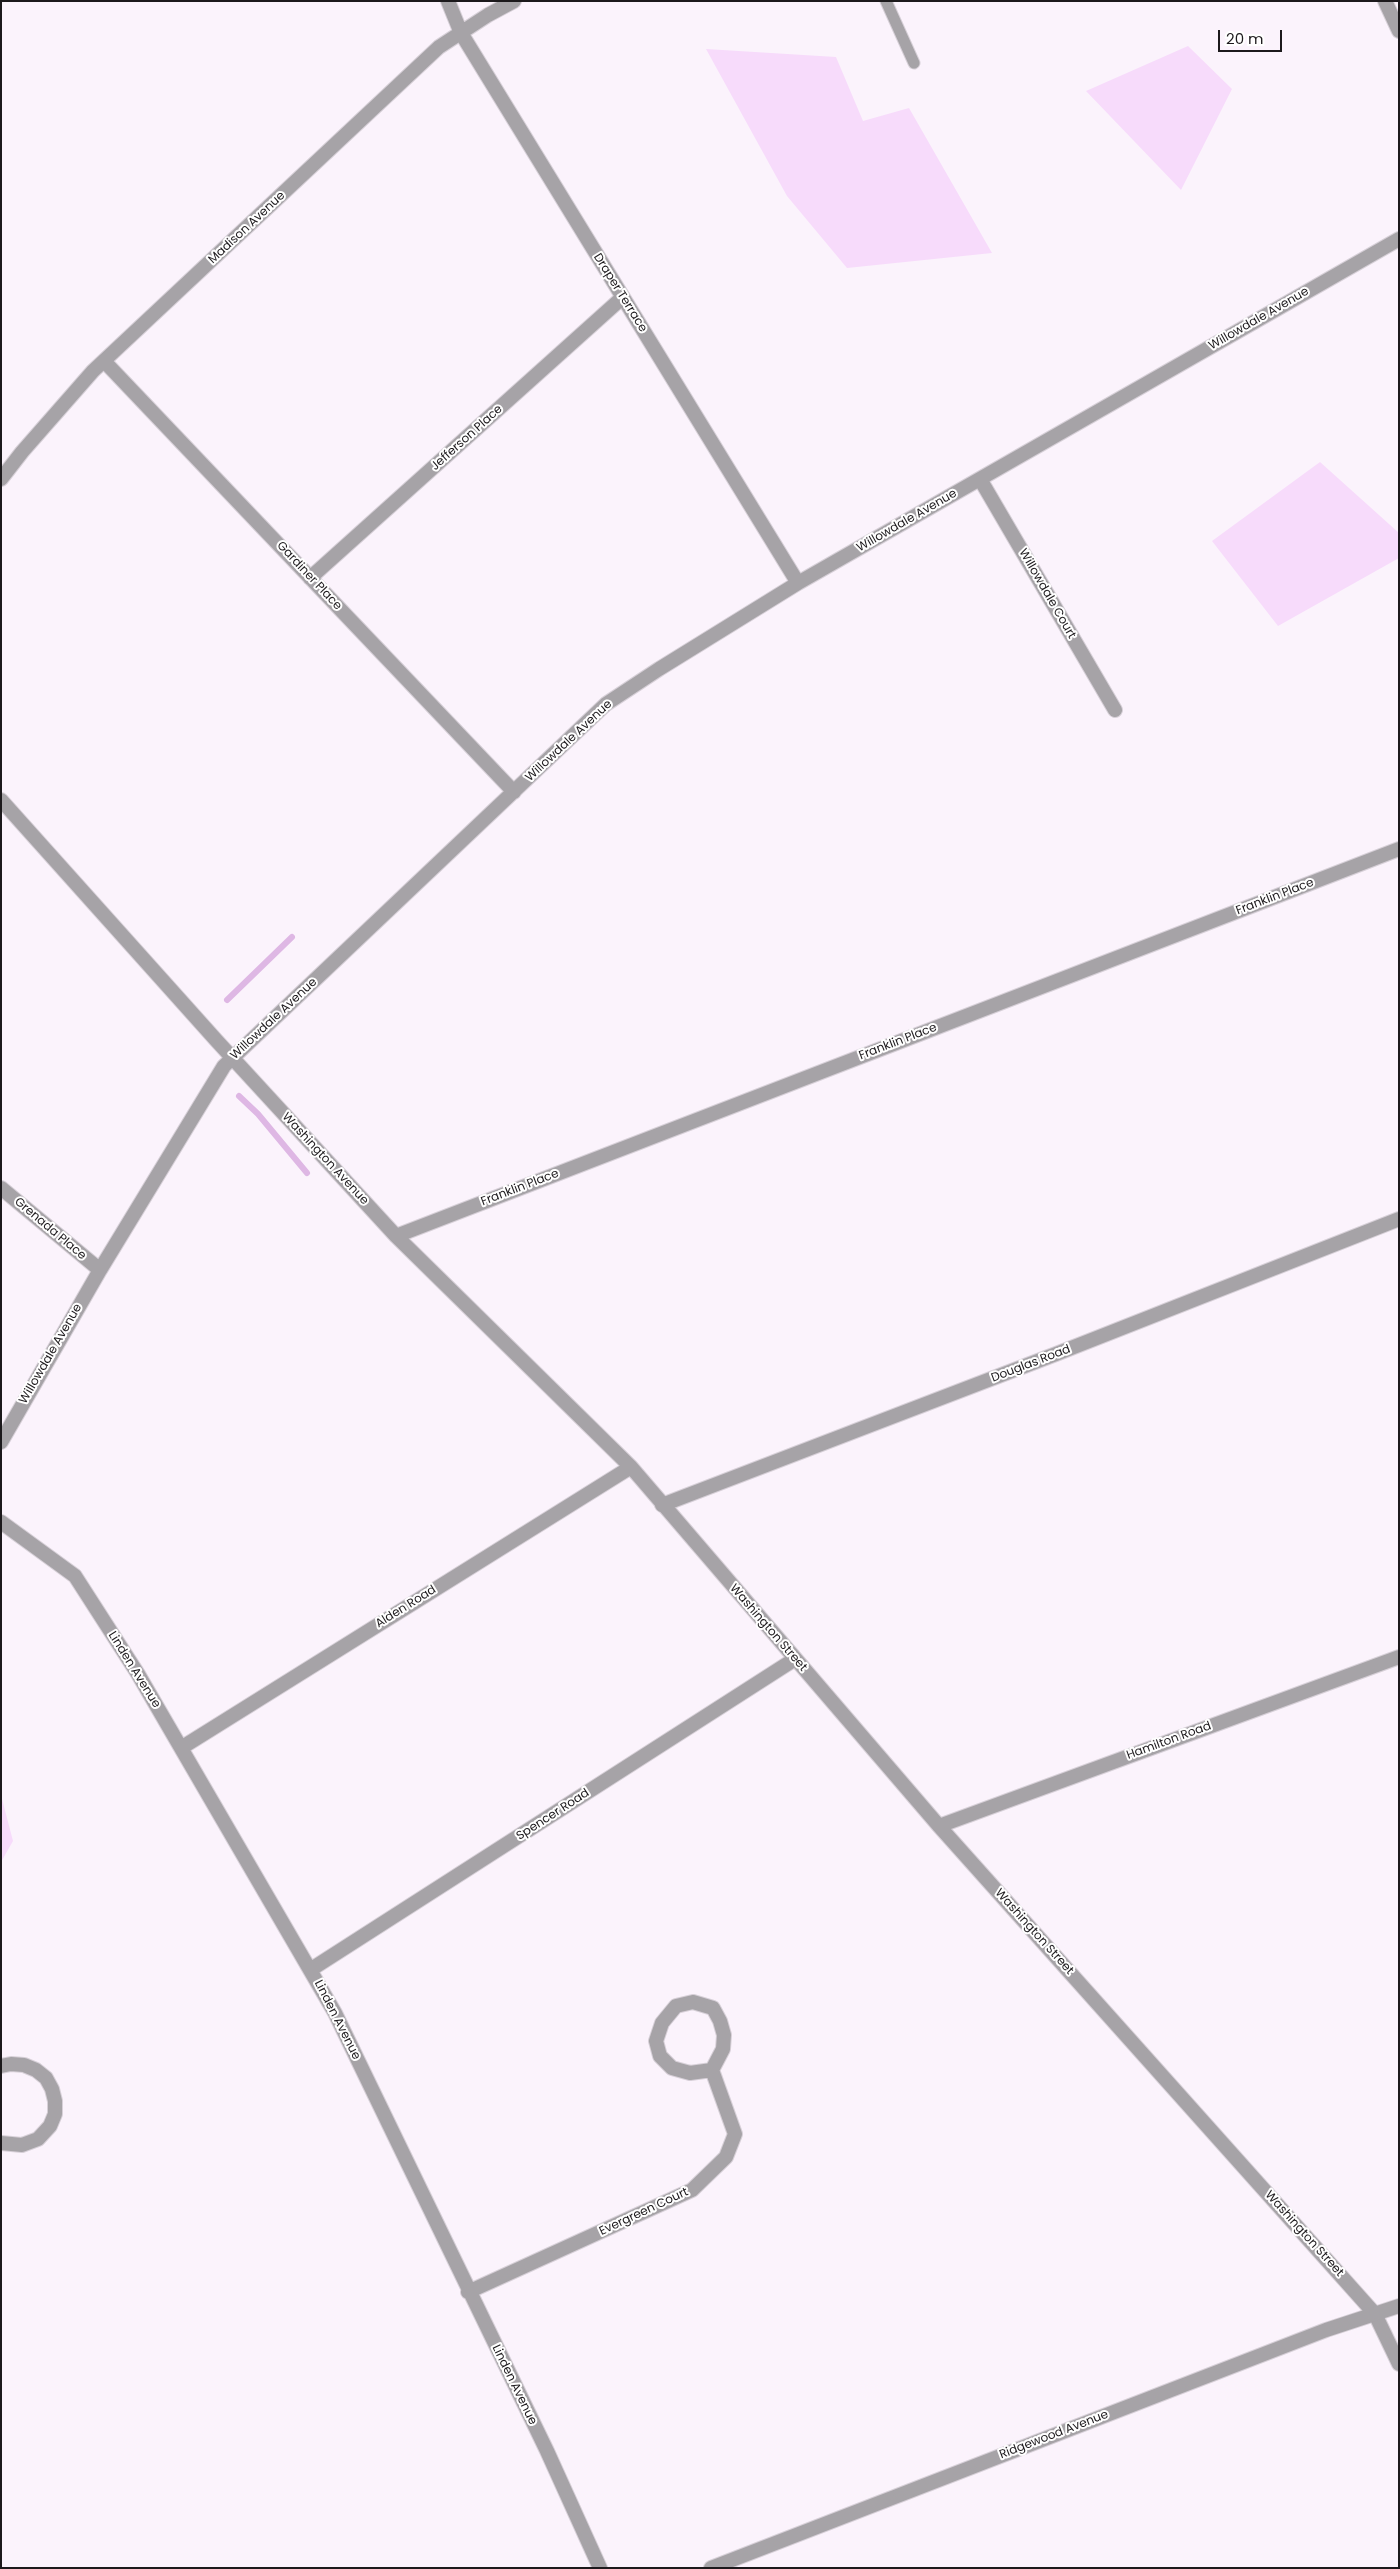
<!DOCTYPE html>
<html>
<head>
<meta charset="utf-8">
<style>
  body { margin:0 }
  #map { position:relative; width:1400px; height:2569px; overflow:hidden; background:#fbf3fc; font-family:Poppins,sans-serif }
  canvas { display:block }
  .frame { position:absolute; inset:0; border:2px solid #1c191c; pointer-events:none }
  .scale { position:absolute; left:1218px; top:30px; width:64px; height:22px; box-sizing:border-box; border:2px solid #1c191c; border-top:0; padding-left:6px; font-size:15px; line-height:18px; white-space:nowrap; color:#1c191c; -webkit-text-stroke:4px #fff; paint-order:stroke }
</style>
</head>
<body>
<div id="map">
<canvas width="1400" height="2569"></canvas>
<div class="frame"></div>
<div class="scale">20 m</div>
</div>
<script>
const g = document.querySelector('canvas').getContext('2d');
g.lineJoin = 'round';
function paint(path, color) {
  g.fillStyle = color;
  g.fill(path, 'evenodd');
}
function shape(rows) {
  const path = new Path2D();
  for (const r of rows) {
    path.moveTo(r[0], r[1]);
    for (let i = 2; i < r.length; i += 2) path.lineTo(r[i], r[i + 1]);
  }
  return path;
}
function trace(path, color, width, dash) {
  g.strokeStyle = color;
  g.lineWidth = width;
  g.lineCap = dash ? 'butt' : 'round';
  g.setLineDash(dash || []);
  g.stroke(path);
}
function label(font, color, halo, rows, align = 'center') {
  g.font = font + ' Poppins,sans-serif';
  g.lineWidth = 4;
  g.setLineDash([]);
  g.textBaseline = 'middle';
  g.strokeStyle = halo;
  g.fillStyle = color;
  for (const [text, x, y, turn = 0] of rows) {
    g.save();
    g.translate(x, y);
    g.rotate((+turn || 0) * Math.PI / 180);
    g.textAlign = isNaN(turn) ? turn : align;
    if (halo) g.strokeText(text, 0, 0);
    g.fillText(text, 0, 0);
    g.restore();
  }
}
const green = shape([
  [1188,46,1232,89,1181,190,1086,91],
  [706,49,836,57,863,121,909,108,992,253,847,268,787,196],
  [1320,462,1399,533,1399,558,1278,626,1212,541],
  [1,1795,13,1841,1,1862]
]);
const stream = shape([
  [227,1000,292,937],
  [239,1096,258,1114,307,1173]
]);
const service = shape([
  [886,1,914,63]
]);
const minor = shape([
  [448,1,461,33,798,583],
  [1385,1,1399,31],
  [104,361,514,792],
  [1,479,22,452,93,371,439,47,488,15,514,1],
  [980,479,1115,710],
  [310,578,623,297],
  [1,800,216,1040,396,1236,631,1467,939,1826,1375,2314,1399,2364],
  [1,1188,100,1270],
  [396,1236,1399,849],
  [1,1442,100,1270,224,1066,606,704,659,669,798,583,1399,239],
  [662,1505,1056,1354,1399,1219],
  [1,1522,75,1576,138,1674,335,2013,547,2451,600,2568],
  [181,1748,631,1467],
  [939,1826,1399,1657],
  [310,1970,795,1659],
  [693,2002,713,2008,720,2021,724,2035,723,2049,712,2070,690,2073,672,2068,660,2056,656,2041,662,2023,676,2006,693,2002],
  [1,2066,11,2064,24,2065,36,2070,46,2078,52,2089,55,2101,55,2114,50,2126,38,2139,22,2145,1,2143],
  [468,2292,692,2190,726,2157,735,2134,712,2070]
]);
const tertiary = shape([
  [711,2568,1326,2330,1399,2306]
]);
const streetNames = [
  ["Madison Avenue",247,228,-43],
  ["Draper Terrace",620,293,58],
  ["Willowdale Avenue",1259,319,-30],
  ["Jefferson Place",467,438,-42],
  ["Willowdale Avenue",907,521,-30],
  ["Gardiner Place",309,576,47],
  ["Willowdale Court",1047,594,60],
  ["Willowdale Avenue",569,741,-43],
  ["Franklin Place",1275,897,-21],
  ["Willowdale Avenue",274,1019,-43],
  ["Franklin Place",898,1042,-21],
  ["Washington Avenue",325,1159,47],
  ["Franklin Place",520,1188,-21],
  ["Grenada Place",50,1229,40],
  ["Willowdale Avenue",51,1354,-60],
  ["Douglas Road",1031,1364,-21],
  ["Alden Road",406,1607,-32],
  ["Washington Street",768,1628,49],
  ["Linden Avenue",134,1670,58],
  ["Hamilton Road",1169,1741,-20],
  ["Spencer Road",553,1815,-33],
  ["Washington Street",1034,1932,48],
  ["Linden Avenue",337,2020,63],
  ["Evergreen Court",644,2212,-25],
  ["Washington Street",1304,2234,48],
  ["Linden Avenue",514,2385,64],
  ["Ridgewood Avenue",1054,2435,-21]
];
paint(green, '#f7dbfb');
trace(stream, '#deb7e4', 6);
trace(service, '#d7d0d8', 13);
trace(minor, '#d7d0d8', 16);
trace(tertiary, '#d7d0d8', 16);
trace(service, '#a6a3a7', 11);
trace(minor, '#a6a3a7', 14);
trace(tertiary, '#a6a3a7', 14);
label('12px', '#1c191c', '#fff', streetNames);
</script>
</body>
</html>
